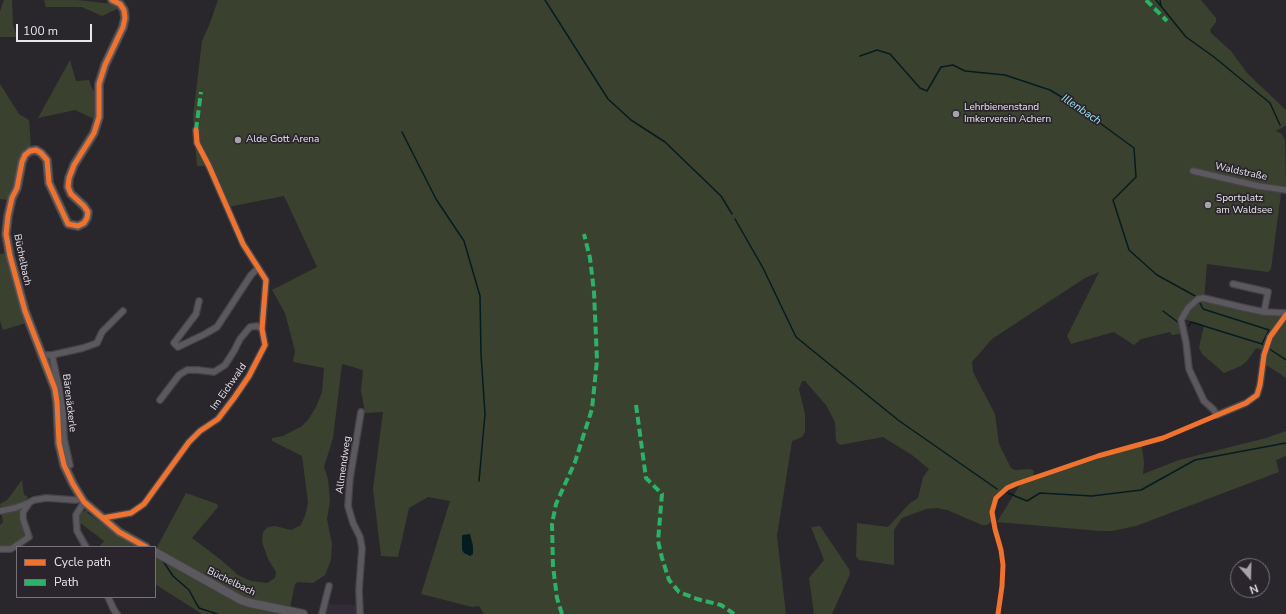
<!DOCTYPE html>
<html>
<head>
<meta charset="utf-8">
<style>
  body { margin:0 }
  #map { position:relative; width:1286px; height:614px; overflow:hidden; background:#29272b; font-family:"Nunito Sans",sans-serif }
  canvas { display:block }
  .legend { position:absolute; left:16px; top:546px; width:140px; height:52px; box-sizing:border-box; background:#2a252d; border:1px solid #767279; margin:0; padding:5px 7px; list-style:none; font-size:12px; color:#e9e6eb }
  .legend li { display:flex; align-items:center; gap:8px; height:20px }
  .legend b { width:20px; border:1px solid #767279 }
  .north { position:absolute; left:1230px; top:558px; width:40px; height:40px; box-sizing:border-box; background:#2a252d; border:1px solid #767279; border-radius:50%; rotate:160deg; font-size:11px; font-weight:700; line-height:16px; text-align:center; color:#e9e6eb }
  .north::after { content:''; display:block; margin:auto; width:14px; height:18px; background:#a6a3a8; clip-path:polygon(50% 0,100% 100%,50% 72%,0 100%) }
  .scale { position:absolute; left:16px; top:24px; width:76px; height:18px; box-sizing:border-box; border:2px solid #e9e6eb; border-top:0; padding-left:5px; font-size:12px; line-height:14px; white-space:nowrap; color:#e9e6eb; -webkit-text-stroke:3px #2a252d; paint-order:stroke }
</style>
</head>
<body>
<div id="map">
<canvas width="1286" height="614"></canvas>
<ul class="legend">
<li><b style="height:5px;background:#ef722f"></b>Cycle path</li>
<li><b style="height:5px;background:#2db169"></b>Path</li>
</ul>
<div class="north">N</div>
<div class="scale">100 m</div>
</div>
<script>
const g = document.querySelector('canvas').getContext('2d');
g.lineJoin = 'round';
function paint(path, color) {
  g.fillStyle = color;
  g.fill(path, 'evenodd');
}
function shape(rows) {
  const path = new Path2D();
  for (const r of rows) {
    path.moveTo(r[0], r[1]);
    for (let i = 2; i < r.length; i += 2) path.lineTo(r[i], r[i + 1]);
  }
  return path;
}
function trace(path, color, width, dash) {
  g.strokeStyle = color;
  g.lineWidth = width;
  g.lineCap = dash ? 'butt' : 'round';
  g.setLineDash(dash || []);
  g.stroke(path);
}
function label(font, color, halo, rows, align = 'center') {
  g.font = font + ' "Nunito Sans",sans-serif';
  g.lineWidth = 3.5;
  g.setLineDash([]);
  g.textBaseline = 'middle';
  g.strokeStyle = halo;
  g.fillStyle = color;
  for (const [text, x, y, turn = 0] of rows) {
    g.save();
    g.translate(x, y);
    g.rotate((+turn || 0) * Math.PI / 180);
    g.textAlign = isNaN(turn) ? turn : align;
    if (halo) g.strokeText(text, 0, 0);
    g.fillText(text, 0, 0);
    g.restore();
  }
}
const built = shape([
  [326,604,357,605,358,614,324,614]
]);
const green = shape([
  [4,0,12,0,13,25,17,37,0,37,0,11],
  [44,0,77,0,113,4,119,8,102,16,82,7,46,7],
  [218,0,1201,0,1216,18,1216,22,1210,30,1211,33,1231,51,1248,74,1286,110,1286,126,1285,126,1276,131,1282,134,1285,140,1286,186,1282,186,1271,269,1268,272,1207,264,1204,300,1284,314,1263,350,1256,348,1247,361,1241,366,1224,373,1202,354,1199,348,1204,325,1184,319,1186,333,1172,335,1170,332,1141,339,1134,345,1114,332,1071,344,1067,336,1099,272,1085,278,992,339,972,362,973,372,995,414,999,444,1011,468,1015,470,1030,469,1034,471,1033,476,1014,483,1003,489,994,499,992,503,991,512,992,521,987,525,982,525,947,510,937,508,926,509,902,518,894,530,894,565,859,560,856,556,857,523,888,527,909,504,918,498,923,477,929,469,912,455,883,437,840,445,836,441,835,422,826,405,805,381,802,381,799,389,805,414,805,432,802,437,792,441,777,536,786,614,484,614,479,606,472,607,421,594,450,501,428,497,409,508,398,557,381,556,373,489,383,412,365,413,361,390,363,370,342,364,333,438,324,467,328,479,330,501,327,519,332,544,331,560,325,575,313,583,298,582,295,584,290,608,261,603,239,595,156,549,186,493,217,504,218,507,192,538,220,559,238,575,251,581,267,583,275,578,276,572,268,559,262,542,263,532,268,527,275,526,291,530,301,525,306,513,308,502,302,456,272,441,272,438,283,436,302,426,308,420,316,407,322,392,324,368,293,362,295,351,285,313,272,290,317,267,284,196,228,207,209,166,197,166,193,117,202,41,210,23],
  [70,60,76,81,89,80,91,86,95,93,96,120,75,110,38,118],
  [0,84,19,114,29,120,31,147,25,150,9,200,0,199],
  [7,253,26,323,3,330,0,321,0,254],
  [1286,319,1286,378,1265,364,1269,343],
  [1286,431,1286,456,1276,460,1279,472,1136,526,1112,531,1100,531,997,522,1021,483,1064,469,1142,446,1144,463,1143,474,1179,460,1266,438],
  [22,480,24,495,28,497,20,513,26,537,14,546,0,548,0,525,3,522,0,504,7,500],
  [89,510,142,547,99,547,104,541,79,522,80,514,84,511],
  [820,526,849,569,850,574,832,614,814,614,809,578,824,560,811,527],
  [155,555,213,589,246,605,259,610,285,614,202,614,155,584]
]);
const water = shape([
  [470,534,473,546,473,554,470,556,464,553,462,550,462,535]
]);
const stream = shape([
  [545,0,608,99,631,120,665,142,721,196,732,214],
  [1156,0,1186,37,1214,57,1270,103,1280,125],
  [1160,0,1161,6],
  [860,56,877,50,890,54,920,88,927,91,941,67,953,65,965,71,1005,75,1050,90,1078,107,1134,148,1136,177,1113,200,1129,250,1157,275,1197,297],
  [402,132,436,199,464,241,480,296,481,354,485,414,479,481],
  [735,219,763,268,796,337,898,420,997,489],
  [1200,303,1203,309,1269,330,1262,344,1265,346],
  [1163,311,1179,323],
  [1189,326,1191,322,1262,344],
  [1268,348,1286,360],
  [53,406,55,440],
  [1008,493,1027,501,1040,493,1092,496,1141,490,1195,460,1286,443],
  [88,512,101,522],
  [163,561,173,576,189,590,196,603,199,608,217,614]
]);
const street = shape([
  [1193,171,1258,186,1286,190],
  [1233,284,1268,292,1264,312],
  [199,301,196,314,174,343,178,347,205,334,217,327,251,275,258,268],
  [1286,313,1264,312,1245,308,1203,298,1198,299,1188,308,1181,320,1186,342,1189,369,1204,401,1213,409,1217,415,1246,403,1257,395,1260,385,1264,355,1270,337,1286,315],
  [41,355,52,355,59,388,63,414,64,439,70,465],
  [52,355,83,348,97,343,102,332,123,311],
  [160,400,179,375,187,370,198,370,214,372,225,365,234,351,240,339,250,327,257,326,262,329],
  [84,502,76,515,77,531,86,547],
  [0,511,15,508,28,503],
  [103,518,131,513,144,504,189,442,200,431,218,419,234,398,249,376,265,345,262,329,266,280,243,244,209,166,197,143,196,130],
  [0,549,11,549,29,537,23,519,23,512,30,502,34,500,46,498,75,500,82,499],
  [108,597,114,610,117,614],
  [322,614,329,586],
  [360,614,359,590,362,548,360,537,353,523,348,506,350,478,361,412]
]);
const secondary = shape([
  [112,0,120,4,124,10,125,18,123,27,105,65,99,84,99,117,94,133,74,165,69,178,68,187,71,194,84,206,88,212,87,218,84,223,78,226,68,224,49,183,47,160,41,153,36,150,30,151,25,155,22,162,17,188,12,198,8,216,6,234,10,256,25,311,55,389,57,402,59,443,64,465,73,484,84,502,119,532,146,547],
  [155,552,241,600,250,603,303,614]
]);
const quiet = shape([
  [1146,0,1167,21],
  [196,130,201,92],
  [636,405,646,478,662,494,658,541,662,558,669,580,679,592,697,599,721,605,734,614],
  [562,614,557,598,553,566,552,524,556,504,575,462,592,409,597,360,594,292,590,258,584,234]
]);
const cycleway = shape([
  [112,0,120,4,124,10,125,18,123,27,105,65,99,84,99,117,94,133,74,165,69,178,68,187,71,194,84,206,88,212,87,218,84,223,78,226,68,224,49,183,47,160,41,153,36,150,30,151,25,155,22,162,17,188,12,198,8,216,6,234,10,256,25,311,55,389,57,402,59,443,64,465,73,484,84,502,119,532,146,547],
  [103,518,131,513,144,504,189,442,200,431,218,419,234,398,249,376,265,345,262,329,266,280,243,244,209,166,197,143,196,130],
  [998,614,1002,586,1003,565,1001,550,995,529,992,512,996,498,1007,488,1016,484,1098,456,1163,438,1246,403,1257,395,1260,385,1264,355,1270,337,1286,315]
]);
const markers = [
  [956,114,4,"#a6a3a8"],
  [238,140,4,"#a6a3a8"],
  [1208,205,4,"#a6a3a8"]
];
const poiNames = [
  ["Lehrbienenstand",964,108],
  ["Imkerverein Achern",964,120],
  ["Alde Gott Arena",246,140],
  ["Sportplatz",1216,199],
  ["am Waldsee",1216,211]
];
const streetNames = [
  ["Waldstraße",1241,172,12],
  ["Büchelbach",22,260,78],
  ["Im Eichwald",229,387,-55],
  ["Bärenäckerle",69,403,83],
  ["Allmendweg",344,465,-82],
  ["Büchelbach",231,582,26]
];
const waterNames = [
  ["Illenbach",1081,110,34]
];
paint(built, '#332b38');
paint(green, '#3b412f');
paint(water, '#041c20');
trace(stream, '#041c20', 1.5);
trace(street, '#454347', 8);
trace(secondary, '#454347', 10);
trace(street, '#5b595d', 5.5);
trace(secondary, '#5b595d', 8);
trace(quiet, '#2db169', 4, [8, 4]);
trace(cycleway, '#ef722f', 5);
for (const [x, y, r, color] of markers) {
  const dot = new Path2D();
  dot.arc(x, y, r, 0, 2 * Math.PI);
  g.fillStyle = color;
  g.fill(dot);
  trace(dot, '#2a252d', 1.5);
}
label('10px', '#e9e6eb', '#2a252d', poiNames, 'left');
label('10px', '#e9e6eb', '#2a252d', streetNames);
label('italic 11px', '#9ee9f7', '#2a252d', waterNames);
</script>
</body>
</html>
